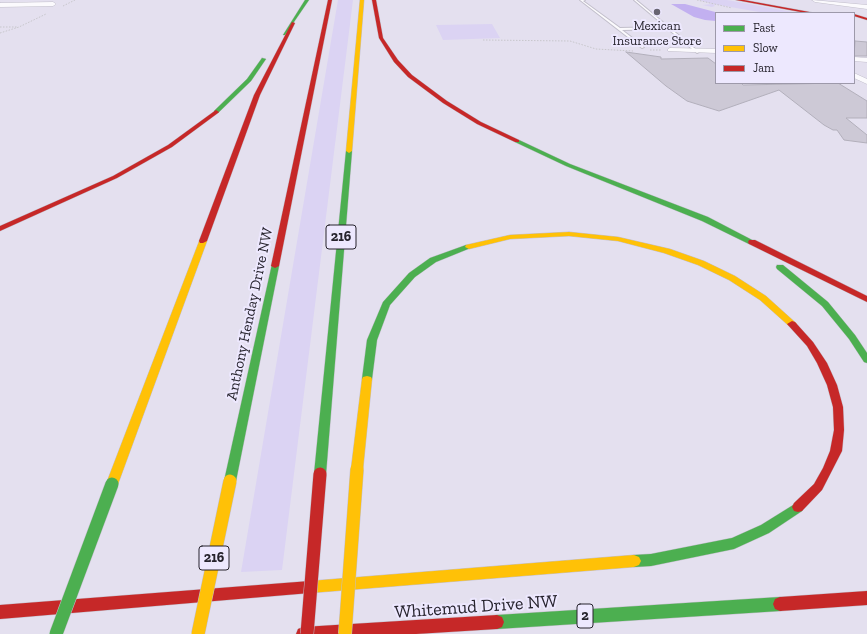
<!DOCTYPE html>
<html>
<head>
<meta charset="utf-8">
<style>
  body { margin:0 }
  #map { position:relative; width:867px; height:634px; overflow:hidden; background:#e4e0ef; font-family:"Zilla Slab",serif }
  canvas { display:block }
  .legend { position:absolute; left:715px; top:12px; width:140px; height:72px; box-sizing:border-box; background:#ede8fe; border:1px solid #9d99aa; margin:0; padding:5px 7px; list-style:none; font-size:12px; color:#26232d }
  .legend li { display:flex; align-items:center; gap:8px; height:20px }
  .legend b { width:20px; border:1px solid #9d99aa }
</style>
</head>
<body>
<div id="map">
<canvas width="867" height="634"></canvas>
<ul class="legend">
<li><b style="height:5px;background:#4caf50"></b>Fast</li>
<li><b style="height:5px;background:#ffc107"></b>Slow</li>
<li><b style="height:5px;background:#c62828"></b>Jam</li>
</ul>
</div>
<script>
const g = document.querySelector('canvas').getContext('2d');
g.lineJoin = 'round';
function paint(path, color) {
  g.fillStyle = color;
  g.fill(path, 'evenodd');
}
function shape(rows) {
  const path = new Path2D();
  for (const r of rows) {
    path.moveTo(r[0], r[1]);
    for (let i = 2; i < r.length; i += 2) path.lineTo(r[i], r[i + 1]);
  }
  return path;
}
function trace(path, color, width, dash) {
  g.strokeStyle = color;
  g.lineWidth = width;
  g.lineCap = dash ? 'butt' : 'round';
  g.setLineDash(dash || []);
  g.stroke(path);
}
function label(font, color, halo, rows, align = 'center') {
  g.font = font + ' "Zilla Slab",serif';
  g.lineWidth = 4;
  g.setLineDash([]);
  g.textBaseline = 'middle';
  g.strokeStyle = halo;
  g.fillStyle = color;
  for (const [text, x, y, turn = 0] of rows) {
    g.save();
    g.translate(x, y);
    g.rotate((+turn || 0) * Math.PI / 180);
    g.textAlign = isNaN(turn) ? turn : align;
    if (halo) g.strokeText(text, 0, 0);
    g.fillText(text, 0, 0);
    g.restore();
  }
}
const green = shape([
  [338,0,353,0,282,570,241,572],
  [699,0,727,0,798,13,765,13,713,4,715,6,712,7,702,5,712,4],
  [492,24,500,38,443,40,436,25]
]);
const water = shape([
  [671,4,685,4,719,13,716,13,716,21,705,20,694,17]
]);
const building = shape([
  [855,41,867,42,867,56,854,56,855,41],
  [626,52,661,57,661,59,708,58,716,64,716,83,741,83,743,85,838,83,867,101,867,118,846,118,867,135,867,143,844,140,837,130,833,130,824,125,779,90,719,111,687,101,666,86,626,52]
]);
const path = shape([
  [697,0,732,8],
  [63,6,75,0],
  [0,27,17,27],
  [0,33,19,27,46,14],
  [483,40,570,41,596,49,633,51],
  [650,50,661,50]
]);
const lane = shape([
  [580,0,585,0,583,1,620,28,666,27,634,0,636,0,699,52,697,53,668,29,622,30,644,47,642,48,580,0]
]);
const street = shape([
  [812,0,867,5,867,9,815,2,812,0],
  [0,3,53,2,56,4,53,6,0,7,0,3],
  [670,48,716,49,716,53,668,51,668,49,670,48],
  [854,57,867,58,867,62,854,61,854,57],
  [854,73,867,79,867,84,854,78,854,73]
]);
const fast = shape([
  [305,0,309,0,285,35,283,35,305,0],
  [262,58,266,59,251,81,218,113,214,113,214,111,247,79,262,58],
  [515,140,519,140,570,164,708,217,756,242,752,244,749,244,702,221,566,166,515,142,515,140],
  [349,149,352,151,326,474,324,477,320,479,316,477,314,474,346,151,349,149],
  [466,245,472,245,473,247,436,262,415,277,390,305,377,340,372,379,371,381,367,382,363,381,362,379,367,340,383,302,409,273,430,258,466,245],
  [272,264,278,264,279,266,236,481,234,484,230,486,226,484,224,481,272,264],
  [777,265,783,265,828,302,855,335,867,353,867,363,864,362,849,339,822,306,777,269,776,267,777,265],
  [798,502,802,503,804,507,802,511,769,533,734,549,651,566,634,567,629,565,627,561,629,557,634,555,651,554,732,538,761,525,798,502],
  [780,597,785,599,787,604,785,609,780,611,497,629,492,627,490,622,492,617,497,615,780,597]
]);
const slow = shape([
  [360,0,364,0,352,151,349,153,346,151,360,0],
  [569,232,618,237,670,249,704,261,735,276,766,296,797,324,795,326,789,326,760,300,729,280,698,265,664,253,618,241,569,236,510,239,469,249,465,247,466,245,510,235,569,232],
  [200,239,203,239,207,241,118,484,116,487,112,489,108,487,106,484,200,239],
  [367,376,371,377,372,379,363,469,361,472,357,474,353,472,351,469,362,379,363,377,367,376],
  [634,555,639,557,641,561,639,565,634,567,310,593,305,591,303,587,305,583,310,581,634,555]
]);
const jam = shape([
  [328,0,332,0,279,266,275,268,271,266,328,0],
  [372,0,376,0,383,38,398,60,412,75,447,101,481,122,519,140,519,142,515,142,477,124,443,103,408,77,394,62,379,38,372,0],
  [736,0,744,0,815,13,806,13,736,0],
  [854,14,867,18,867,20,854,16,854,14],
  [292,22,295,23,260,95,207,241,203,243,200,243,199,241,254,95,292,22],
  [216,110,219,112,218,113,172,147,117,178,0,231,0,226,113,176,168,145,216,110],
  [749,240,755,240,867,296,867,302,749,244,748,242,749,240],
  [792,321,795,322,813,342,827,363,837,385,843,407,844,430,842,451,822,490,802,511,798,512,794,511,792,507,794,503,814,484,823,468,830,451,834,430,833,407,827,385,817,363,807,346,787,324,792,321],
  [310,581,315,583,317,587,315,591,310,593,0,619,0,605,310,581],
  [867,591,867,605,780,611,775,609,773,604,775,599,780,597,867,591],
  [497,615,502,617,504,622,502,627,497,629,416,634,296,634,298,629,303,627,497,615]
]);
const fastBridge = shape([
  [56,634,112,484]
]);
const slowBridge = shape([
  [198,634,230,481],
  [345,634,357,469]
]);
const jamBridge = shape([
  [307,634,320,474]
]);
const markers = [
  [657,12,4,"#686571"]
];
const farPoinames = [
  ["Mexican",657,26],
  ["Insurance Store",657,41]
];
const shields = [
  [341,237,30],
  [214,558,30],
  [585,616,16]
];
const shieldNames = [
  ["216",341,237],
  ["216",214,558],
  ["2",585,616]
];
const streetNames = [
  ["Anthony Henday Drive NW",250,314,-78]
];
const nearStreetnames = [
  ["Whitemud Drive NW",476,607,-4]
];
paint(green, '#dbd3f3');
paint(water, '#c2b0f0');
paint(building, '#cdc9d6');
trace(building, '#b2afbb', 1);
trace(lane, '#c2bfcb', 2);
trace(street, '#c2bfcb', 1);
trace(fast, '#c2bfcb', 1);
trace(slow, '#c2bfcb', 1);
trace(jam, '#c2bfcb', 1);
trace(path, '#c7c6cb', 1, [1.5, 1.5]);
paint(lane, '#fbfafd');
paint(street, '#fbfafd');
paint(fast, '#4caf50');
paint(slow, '#ffc107');
paint(jam, '#c62828');
trace(fastBridge, '#c2bfcb', 14, []);
trace(slowBridge, '#c2bfcb', 14, []);
trace(jamBridge, '#c2bfcb', 14, []);
trace(fastBridge, '#4caf50', 13);
trace(slowBridge, '#ffc107', 13);
trace(jamBridge, '#c62828', 13);
for (const [x, y, r, color] of markers) {
  const dot = new Path2D();
  dot.arc(x, y, r, 0, 2 * Math.PI);
  g.fillStyle = color;
  g.fill(dot);
  trace(dot, '#ede8fe', 1.5);
}
label('13px', '#26232d', '#ede8fe', farPoinames);
for (const [x, y, w] of shields) {
  const box = new Path2D();
  box.roundRect(x - w / 2, y - 12, w, 24, 3);
  g.fillStyle = '#ede8fe';
  g.fill(box);
  trace(box, '#26232d', 1);
}
label('bold 14px', '#26232d', null, shieldNames);
label('15px', '#26232d', '#ede8fe', streetNames);
label('18px', '#26232d', '#ede8fe', nearStreetnames);
</script>
</body>
</html>
